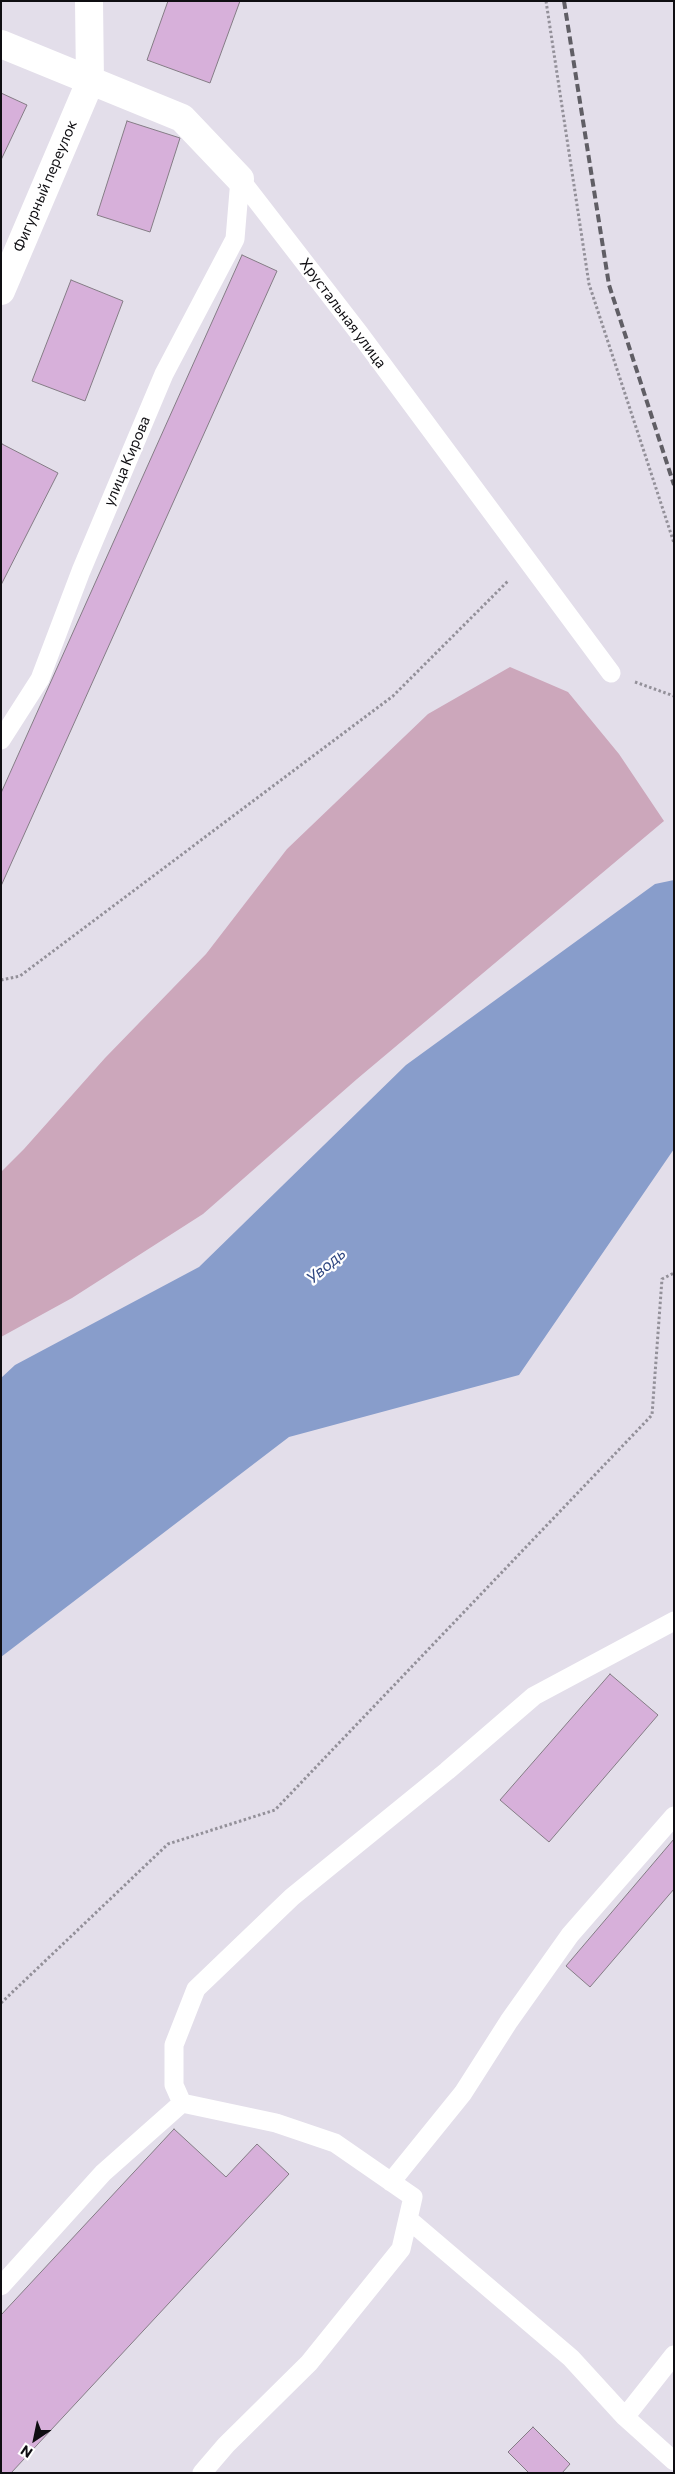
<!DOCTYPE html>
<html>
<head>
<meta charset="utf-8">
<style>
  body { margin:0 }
  #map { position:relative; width:675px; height:2474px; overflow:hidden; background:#e3deea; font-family:Commissioner,sans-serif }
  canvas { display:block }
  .frame { position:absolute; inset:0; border:2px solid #0f0e12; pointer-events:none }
  .north { position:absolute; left:10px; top:2414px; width:50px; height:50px; -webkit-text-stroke:4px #fff; paint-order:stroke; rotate:214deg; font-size:14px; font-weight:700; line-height:20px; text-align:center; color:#0f0e12 }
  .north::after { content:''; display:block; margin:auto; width:18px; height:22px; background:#0f0e12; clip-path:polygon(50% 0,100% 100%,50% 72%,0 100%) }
</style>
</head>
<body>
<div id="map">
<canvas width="675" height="2474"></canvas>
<div class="frame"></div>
<div class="north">N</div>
</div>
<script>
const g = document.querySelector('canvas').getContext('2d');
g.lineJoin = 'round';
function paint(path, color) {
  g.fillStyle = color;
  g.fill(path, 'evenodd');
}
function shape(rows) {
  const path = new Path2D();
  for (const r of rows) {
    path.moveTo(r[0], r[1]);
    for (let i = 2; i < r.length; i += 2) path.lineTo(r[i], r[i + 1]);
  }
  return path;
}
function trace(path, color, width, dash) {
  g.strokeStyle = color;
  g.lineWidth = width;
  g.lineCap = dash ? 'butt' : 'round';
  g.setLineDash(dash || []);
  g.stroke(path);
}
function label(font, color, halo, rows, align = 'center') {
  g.font = font + ' Commissioner,sans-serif';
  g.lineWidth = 4.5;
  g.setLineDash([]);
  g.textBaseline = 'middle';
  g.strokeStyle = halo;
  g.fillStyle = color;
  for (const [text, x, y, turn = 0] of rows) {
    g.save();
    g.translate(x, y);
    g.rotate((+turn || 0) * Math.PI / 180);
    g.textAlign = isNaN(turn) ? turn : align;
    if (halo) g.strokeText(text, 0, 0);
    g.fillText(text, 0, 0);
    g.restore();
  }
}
const green = shape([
  [510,667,568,692,619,754,664,821,357,1079,203,1214,72,1298,1,1337,1,1172,24,1149,105,1058,206,954,287,849,428,714]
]);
const water = shape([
  [674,880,674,1149,519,1375,289,1437,1,1657,1,1378,15,1365,199,1267,406,1065,655,884]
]);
const building = shape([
  [168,1,240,1,210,83,147,60,168,1],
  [1,93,27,105,1,160,1,93],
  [127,121,180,138,150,232,97,215,127,121],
  [242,255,277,271,1,886,1,793,242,255],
  [71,280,123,301,85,401,32,381,71,280],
  [2,444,58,473,1,585,1,445,2,444],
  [610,1674,658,1715,549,1842,500,1800,610,1674],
  [674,1839,674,1889,590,1987,566,1966,674,1839],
  [174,2129,226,2177,257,2144,289,2174,11,2473,1,2473,1,2315,174,2129],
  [533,2427,570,2464,562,2473,529,2473,508,2452,533,2427]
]);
const path = shape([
  [546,1,589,284,674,543],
  [635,682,674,696],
  [1,980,20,976,393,696,508,581],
  [1,2003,168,1844,275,1810,652,1415,662,1279,674,1273]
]);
const lane = shape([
  [240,179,359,333,611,673],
  [1,740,40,679,81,571,164,374,235,239,240,179],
  [391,2182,463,2093,509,2021,570,1935,674,1816],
  [408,2219,571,2358,625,2417],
  [1,2286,103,2173,182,2103],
  [674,2355,625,2417,674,2461],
  [202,2473,226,2445,309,2363,401,2249,413,2197,335,2143,276,2123,182,2103,174,2085,174,2045,196,1989,292,1897,447,1771,534,1696,674,1621]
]);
const street = shape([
  [1,44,182,118,240,179],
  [1,291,90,82,89,1]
]);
const rail = shape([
  [564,1,609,285,674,485]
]);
const streetNames = [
  ["Фигурный переулок",45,186,-67],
  ["Хрустальная улица",343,313,53],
  ["улица Кирова",127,461,-67]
];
const waterNames = [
  ["Уводь",326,1266,-40]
];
paint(green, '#cca7bb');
paint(water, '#889dcb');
paint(building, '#d7b0da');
trace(building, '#847c85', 1);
trace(path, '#939099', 3, [2.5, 2.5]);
trace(lane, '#fff', 19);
trace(street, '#fff', 28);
trace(rail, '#605e65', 4, [8, 4]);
label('15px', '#0f0e12', '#fff', streetNames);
label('italic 16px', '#2e4680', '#fff', waterNames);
</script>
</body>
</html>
